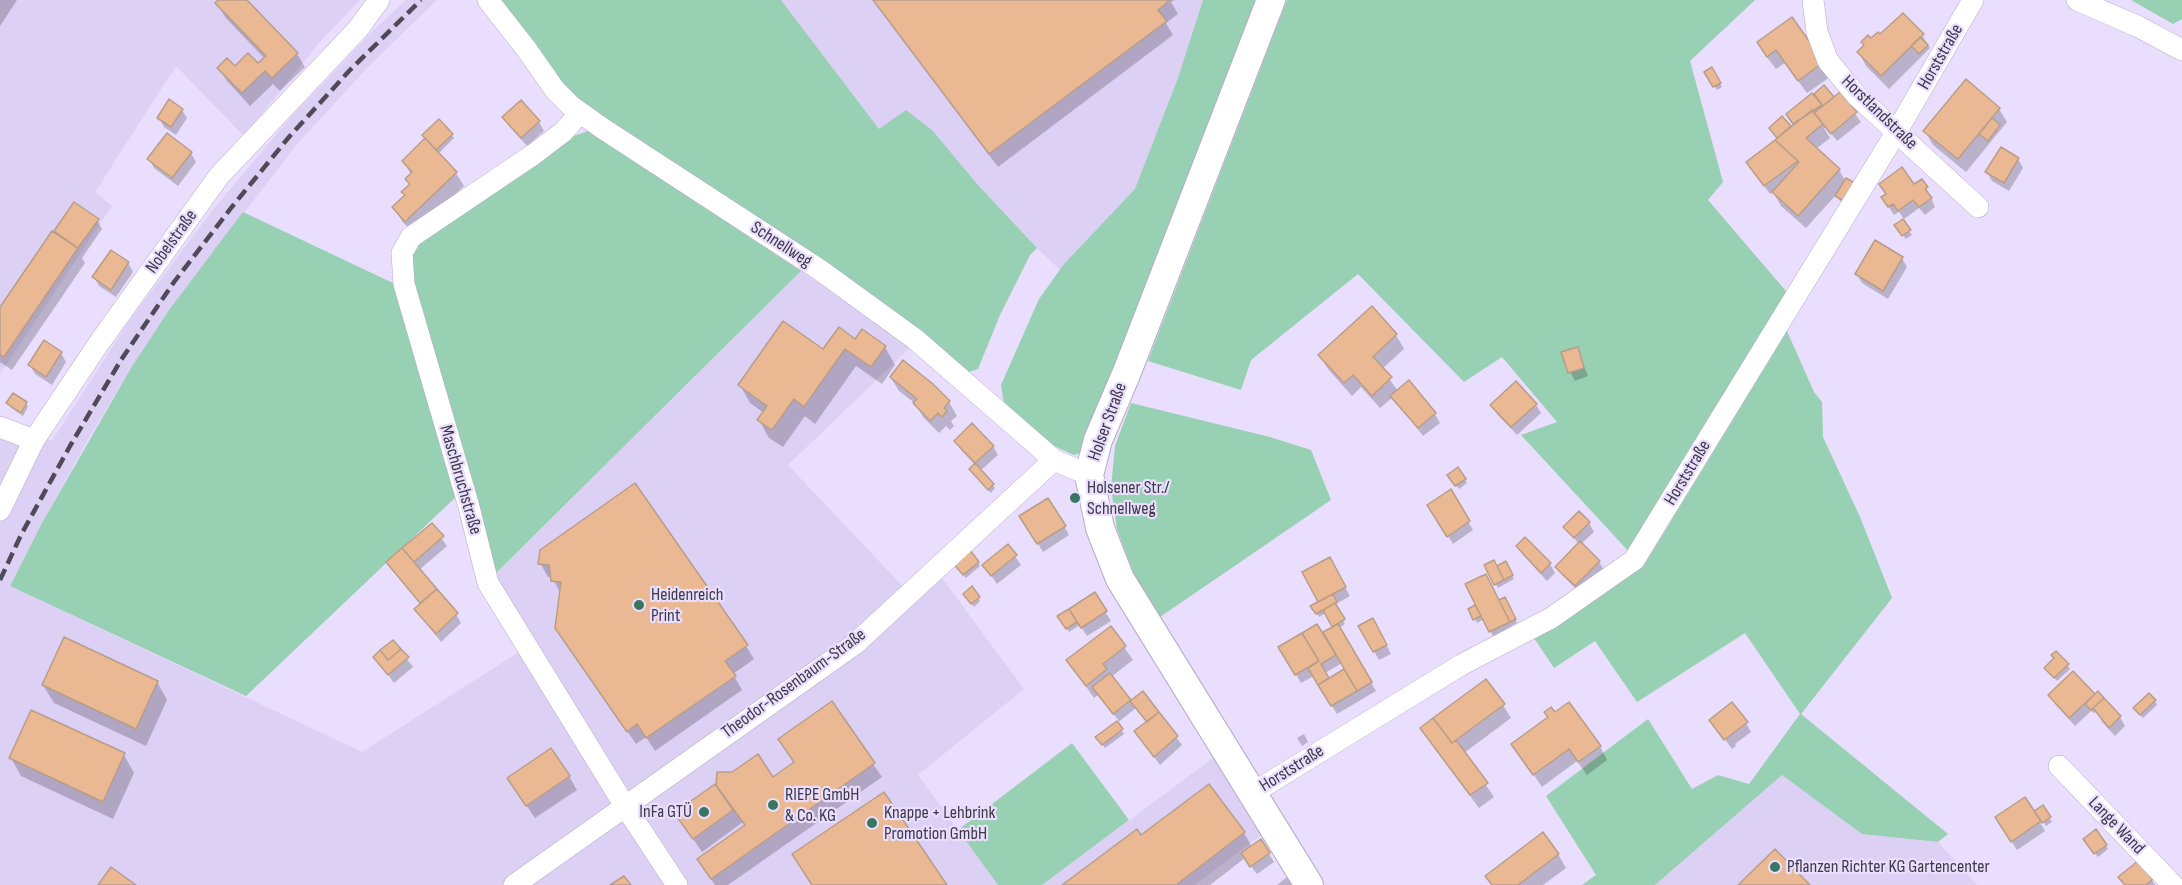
<!DOCTYPE html>
<html>
<head>
<meta charset="utf-8">
<style>
  body { margin:0 }
  canvas { display:block; background:#e9defd }
</style>
</head>
<body>
<canvas width="2182" height="885"></canvas>
<script>
const g = document.querySelector('canvas').getContext('2d');
g.lineJoin = 'round';
function paint(path, color) {
  g.fillStyle = color;
  g.fill(path, 'evenodd');
}
function shape(rows) {
  const path = new Path2D();
  for (const r of rows) {
    path.moveTo(r[0], r[1]);
    for (let i = 2; i < r.length; i += 2) path.lineTo(r[i], r[i + 1]);
  }
  return path;
}
function trace(path, color, width, dash) {
  g.strokeStyle = color;
  g.lineWidth = width;
  g.lineCap = dash ? 'butt' : 'round';
  g.setLineDash(dash || []);
  g.stroke(path);
}
function label(font, color, halo, rows, align = 'center') {
  g.font = font + ' "Sofia Sans Condensed",sans-serif';
  g.lineWidth = 4.5;
  g.setLineDash([]);
  g.textBaseline = 'middle';
  g.strokeStyle = halo;
  g.fillStyle = color;
  for (const [text, x, y, turn = 0] of rows) {
    g.save();
    g.translate(x, y);
    g.rotate((+turn || 0) * Math.PI / 180);
    g.textAlign = isNaN(turn) ? turn : align;
    if (halo) g.strokeText(text, 0, 0);
    g.fillText(text, 0, 0);
    g.restore();
  }
}
const built = shape([
  [0,0,360,0,319,43,244,136,176,66,95,192,112,206,0,374],
  [406,0,437,0,368,67,298,143,169,310,131,368,86,443,36,534,10,586,362,752,519,652,494,575,801,271,910,348,788,465,912,596,939,574,1024,689,918,775,998,885,0,885,0,420,52,441,127,324,211,212,290,118,375,29],
  [781,0,1203,0,1179,78,1135,190,1060,270,1037,248,978,185,933,131,879,129],
  [1220,753,1269,829,1195,885,1042,885],
  [1782,775,1862,834,1938,842,1977,885,1655,885]
]);
const green = shape([
  [501,0,781,0,879,129,906,110,933,131,978,185,1037,248,1030,255,1000,315,978,369,969,372,575,101],
  [1203,0,1257,0,1086,451,1074,455,1052,445,1004,404,1001,385,1039,299,1064,264,1135,189,1178,78],
  [1287,0,1755,0,1690,61,1723,182,1708,200,1791,297,1632,555,1521,435,1557,422,1502,357,1464,382,1358,274,1251,360,1241,390,1148,361],
  [2131,0,2182,0,2182,19,2173,24],
  [588,131,801,271,494,575,410,281,411,253,424,236,571,137],
  [243,212,395,284,460,493,246,696,10,586,42,523,131,368,169,310],
  [1787,331,1814,392,1822,402,1823,437,1860,517,1892,598,1801,714,1948,834,1938,842,1862,834,1782,775,1655,885,1582,885,1596,875,1546,796,1648,719,1692,789,1718,775,1749,784,1800,714,1745,633,1637,702,1595,641,1554,668,1534,638,1643,567],
  [1131,403,1270,437,1311,450,1331,500,1160,617,1137,582,1117,529,1111,488,1115,446],
  [1072,743,1129,820,1042,885,998,885,958,830]
]);
const shadow = shape([
  [0,0,17,0,0,26],
  [220,0,245,0,297,54,305,67,280,91,273,84,250,106,227,81,219,68,258,65,265,59,225,17,217,3],
  [873,0,1175,0,1171,2,1178,14,1166,23,1173,35,998,167],
  [1791,19,1830,77,1807,93,1785,63,1776,69,1766,56],
  [1922,35,1930,48,1889,89,1866,66,1859,52,1871,40,1880,37],
  [1712,69,1722,87,1717,90,1706,72],
  [1840,94,1861,122,1837,141,1826,127,1824,128,1830,138,1816,149,1839,170,1846,182,1846,204,1839,200,1836,195,1806,228,1781,206,1773,192,1770,194,1748,163,1779,139,1773,132,1790,127,1791,129,1795,126,1788,114,1812,95,1822,109],
  [521,102,539,122,544,131,527,146,509,126,504,117],
  [1999,109,2007,122,1966,172,1933,145,1925,131],
  [182,110,187,118,176,135,164,127,159,118],
  [452,135,454,138,438,154,456,173,464,186,414,234,402,221,394,208,406,197,403,192,410,185,407,179,411,175,404,161],
  [191,153,196,162,178,186,154,168,149,159],
  [2018,159,2023,168,2009,191,1992,181,1987,172],
  [1914,186,1926,187,1935,207,1925,215,1919,208,1904,219,1899,212,1894,215,1888,206],
  [74,204,97,220,102,229,82,258,85,263,12,370,0,362,0,309],
  [1902,221,1912,235,1906,239,1898,229],
  [1876,242,1902,258,1907,267,1888,299,1862,283,1857,274],
  [112,252,128,263,133,272,116,297,99,286,94,277],
  [1372,308,1396,335,1404,349,1382,369,1398,391,1435,414,1440,423,1423,436,1393,397,1380,408,1361,387,1352,396,1328,369,1320,356],
  [856,341,885,347,895,365,882,384,856,366,815,424,805,416,783,447,769,438,759,420,764,413,750,403,740,385,824,352],
  [1577,348,1588,376,1575,381,1570,372],
  [61,353,66,362,52,385,35,374,30,365],
  [891,378,932,385,949,402,957,416,951,421,954,426,950,430,946,426,939,433,923,417,916,404,899,391],
  [8,403,26,403,28,407,23,416,10,407],
  [1492,405,1536,405,1541,413,1517,435,1497,414],
  [956,441,993,446,998,455,980,471,995,488,991,493,973,474,971,470,975,465,961,450],
  [1458,469,1467,483,1459,489,1451,479],
  [1450,491,1473,530,1453,544,1429,506],
  [1021,516,1064,526,1069,535,1043,552],
  [1589,523,1594,532,1581,544,1599,562,1604,570,1581,594,1562,575,1557,567,1579,544,1565,527],
  [432,525,447,546,419,570,456,614,461,623,441,642,416,609,421,604,388,563],
  [1008,546,1021,565,997,584,984,565],
  [1518,546,1550,564,1555,573,1547,581,1523,555],
  [541,551,746,646,754,659,733,674,742,690,655,751,646,737,636,744,556,628,561,594,552,577,548,577,540,563],
  [1329,559,1350,596,1336,604,1338,607,1336,608,1345,624,1339,628,1376,691,1337,714,1314,676,1301,683,1280,647,1322,634,1334,627,1326,613,1319,617,1313,607,1320,602],
  [1342,663,1346,670,1329,680,1325,673],
  [978,562,980,566,966,578,958,568],
  [1505,563,1514,579,1498,588,1486,566,1496,568],
  [1094,594,1111,621,1087,636,1080,625,1069,632,1059,616],
  [978,597,980,601,974,607,967,598],
  [1505,599,1517,623,1511,626,1513,631,1495,640,1484,619,1477,623,1470,609],
  [1373,620,1391,654,1379,660,1360,626],
  [1111,628,1133,660,1111,677,1131,702,1143,693,1182,745,1160,765,1136,732,1147,723,1136,708,1117,723,1124,734,1105,748,1097,737,1119,721,1098,695,1094,698,1068,661],
  [401,651,413,667,394,683,375,657],
  [2067,665,2070,669,2057,681,2046,668],
  [2073,673,2095,696,2098,693,2120,717,2125,726,2115,736,2103,723,2096,711,2094,713,2091,711,2075,726,2055,704,2050,696],
  [157,682,167,700,146,746,54,703,43,685],
  [2155,701,2157,705,2143,718,2137,712],
  [831,703,882,777,728,885,715,885,707,873,746,827,743,822,702,852,676,814,718,791,718,773,773,779,795,763],
  [1503,705,1511,718,1464,753,1494,797,1479,808,1430,742],
  [1711,720,1746,723,1751,732,1735,744,1736,746,1732,749],
  [1304,734,1308,742,1302,746,1297,738],
  [1513,744,1600,746,1607,760,1587,775,1577,761,1542,787],
  [124,755,134,773,113,819,21,776,11,758],
  [569,776,577,790,535,818,517,792],
  [1208,786,1244,833,1252,847,1269,854,1274,862,1257,874,1245,858,1210,885,1065,885,1141,837],
  [2042,807,2052,822,2046,826,2042,820,2039,821,2045,831,2017,850,2002,826],
  [2087,843,2106,846,2108,849,2098,857],
  [1558,854,1566,868,1543,885,1492,885],
  [2138,863,2152,880,2155,885,2125,885,2120,877],
  [1287,877,1293,885,1277,885]
]);
const building = shape([
  [218,0,247,0,298,53,272,78,265,71,242,93,217,68,227,58,235,66,248,53,258,63,266,56,215,3,218,0],
  [873,0,1170,0,1158,10,1167,21,989,154,873,0],
  [1903,13,1924,34,1881,76,1857,52,1864,45,1861,42,1868,35,1871,38,1878,32,1880,34,1903,13],
  [1792,17,1824,62,1798,81,1776,50,1767,57,1757,42,1792,17],
  [1920,37,1928,45,1919,54,1911,46,1920,37],
  [1712,67,1721,83,1713,87,1704,72,1712,67],
  [1966,79,2000,108,1958,159,1923,131,1966,79],
  [1824,85,1834,97,1823,106,1814,94,1824,85],
  [1840,92,1857,112,1831,134,1814,113,1840,92],
  [1812,93,1822,105,1793,124,1786,114,1812,93],
  [169,99,183,109,171,127,157,118,169,99],
  [521,100,540,121,521,138,502,117,521,100],
  [1812,110,1823,124,1806,138,1840,169,1798,216,1772,192,1799,162,1775,140,1812,110],
  [1782,116,1791,126,1777,138,1769,128,1782,116],
  [1992,118,2000,125,1988,141,1979,134,1992,118],
  [439,119,453,134,436,150,422,135,439,119],
  [167,133,192,152,172,178,147,159,167,133],
  [425,138,457,172,405,222,392,207,405,195,401,192,410,184,405,179,412,172,402,161,425,138],
  [1775,140,1798,161,1764,186,1746,162,1775,140],
  [2001,147,2019,158,2004,183,1985,172,2001,147],
  [1902,167,1914,184,1922,179,1928,187,1925,189,1932,198,1919,207,1913,200,1898,211,1893,204,1888,207,1881,197,1886,194,1879,184,1902,167],
  [1846,178,1855,183,1844,201,1835,196,1846,178],
  [74,202,99,219,78,248,54,231,74,202],
  [1903,219,1911,230,1902,236,1894,225,1903,219],
  [52,231,78,248,4,357,0,355,0,307,52,231],
  [1875,240,1903,257,1883,291,1855,274,1875,240],
  [111,250,129,262,111,290,92,277,111,250],
  [1372,306,1397,334,1373,357,1392,377,1372,396,1353,375,1344,383,1318,355,1372,306],
  [783,321,823,349,839,327,855,339,862,329,886,346,871,367,845,349,804,407,794,399,772,430,757,420,767,406,738,385,783,321],
  [44,340,62,352,46,377,28,365,44,340],
  [1578,347,1584,368,1568,373,1561,352,1578,347],
  [903,360,933,384,950,401,944,408,947,411,942,417,938,413,930,421,913,403,917,399,890,377,903,360],
  [1409,380,1436,413,1418,428,1390,396,1409,380],
  [1516,381,1537,404,1511,427,1490,405,1516,381],
  [13,393,27,402,21,413,6,403,13,393],
  [972,423,994,446,975,463,954,441,972,423],
  [975,463,994,484,988,490,969,469,975,463],
  [1458,467,1466,479,1455,486,1447,475,1458,467],
  [635,483,748,645,725,661,736,676,646,738,637,724,627,732,555,628,561,582,551,581,549,565,538,564,540,550,635,483],
  [1451,489,1470,521,1447,537,1427,505,1451,489],
  [1048,498,1066,526,1037,544,1019,516,1048,498],
  [1579,511,1590,522,1574,538,1563,527,1579,511],
  [432,523,444,536,414,562,402,548,432,523],
  [1525,537,1551,563,1541,573,1516,546,1525,537],
  [1580,541,1600,561,1575,586,1555,567,1580,541],
  [1008,544,1017,555,991,576,982,565,1008,544],
  [402,548,437,589,420,603,386,562,402,548],
  [970,550,979,562,963,575,953,563,970,550],
  [1330,557,1346,587,1318,602,1302,572,1330,557],
  [1494,560,1504,580,1494,585,1484,565,1494,560],
  [1506,561,1513,575,1504,580,1497,566,1506,561],
  [1486,574,1510,622,1489,632,1465,584,1486,574],
  [972,586,980,597,971,604,963,594,972,586],
  [437,589,458,613,436,634,414,609,437,589],
  [1095,592,1107,611,1081,628,1069,609,1095,592],
  [1333,594,1337,602,1316,614,1310,606,1333,594],
  [1505,597,1516,619,1510,622,1499,600,1505,597],
  [1335,603,1345,619,1332,627,1323,610,1335,603],
  [1475,605,1481,616,1473,620,1468,609,1475,605],
  [1069,609,1077,622,1066,629,1057,616,1069,609],
  [1373,618,1387,645,1373,652,1358,626,1373,618],
  [1317,624,1336,655,1321,664,1329,678,1318,685,1308,668,1319,661,1302,633,1317,624],
  [1338,624,1372,682,1357,691,1323,632,1338,624],
  [1111,626,1126,646,1103,664,1107,669,1086,686,1066,660,1111,626],
  [1302,633,1319,661,1295,675,1278,647,1302,633],
  [64,637,158,681,136,729,42,685,64,637],
  [393,640,401,649,388,660,380,650,393,640],
  [401,649,409,657,388,675,373,657,380,650,388,660,401,649],
  [2056,651,2069,664,2054,678,2044,668,2054,658,2051,655,2056,651],
  [1344,669,1357,691,1331,706,1318,685,1344,669],
  [2073,671,2095,694,2069,718,2048,695,2073,671],
  [1110,673,1131,700,1113,714,1092,687,1110,673],
  [1486,679,1505,704,1452,743,1433,718,1486,679],
  [1143,691,1159,712,1147,722,1130,701,1143,691],
  [2098,691,2104,698,2091,710,2085,704,2098,691],
  [2149,693,2156,700,2140,715,2133,708,2149,693],
  [2104,698,2121,716,2109,728,2093,708,2104,698],
  [832,701,875,763,711,879,697,859,745,825,716,785,717,772,732,772,758,754,773,777,794,762,778,739,832,701],
  [1569,702,1601,746,1578,762,1569,749,1533,775,1511,744,1548,717,1544,712,1551,707,1555,712,1569,702],
  [1732,702,1748,722,1724,740,1709,720,1732,702],
  [31,710,125,753,103,802,9,758,31,710],
  [1159,712,1178,736,1154,757,1134,731,1159,712],
  [1433,718,1452,743,1456,740,1488,783,1470,795,1420,728,1433,718],
  [1117,721,1123,729,1102,745,1095,737,1117,721],
  [551,748,570,776,526,806,507,778,551,748],
  [715,784,733,810,693,839,674,813,715,784],
  [1209,784,1245,832,1176,885,1062,885,1137,829,1141,835,1209,784],
  [884,792,947,885,812,885,792,854,884,792],
  [2025,797,2041,821,2011,842,1995,817,2025,797],
  [2043,805,2051,817,2042,823,2034,811,2043,805],
  [2096,829,2107,845,2094,854,2083,839,2096,829],
  [1543,832,1559,854,1518,885,1492,885,1485,876,1543,832],
  [1261,839,1270,853,1250,867,1241,853,1261,839],
  [1775,849,1810,885,1738,885,1775,849],
  [2138,861,2153,879,2146,885,2125,885,2118,877,2138,861],
  [111,867,136,885,98,885,111,867],
  [624,876,631,885,610,885,624,876]
]);
const street = shape([
  [488,0,527,50,555,90,571,106,602,128,820,270,915,339,1054,460,1089,475],
  [1813,0,1817,32,1828,61,1857,96,1978,207],
  [2077,0,2139,27,2182,50],
  [580,113,563,132,534,154,411,237,402,253,404,284,469,507,488,583,625,806,677,885],
  [0,427,34,440],
  [0,510,34,440,99,343,219,176,358,29,379,0],
  [2059,766,2173,885],
  [1251,794,1461,665,1551,618,1634,560,1897,131,1973,0],
  [514,885,855,644,1054,460]
]);
const secondary = shape([
  [1271,0,1127,372,1098,440,1089,475,1100,528,1120,579,1309,885]
]);
const rail = shape([
  [0,580,21,535,70,446,121,360,174,282,231,208,289,137,350,70,421,0]
]);
const markers = [
  [1075,498,6,"#397661"],
  [639,605,6,"#397661"],
  [773,805,6,"#397661"],
  [704,812,6,"#397661"],
  [872,823,6,"#397661"],
  [1775,867,6,"#397661"]
];
const streetNames = [
  ["Horststraße",1941,57,-60],
  ["Horstlandstraße",1879,113,44],
  ["Nobelstraße",172,242,-54],
  ["Schnellweg",781,245,33],
  ["Holser Straße",1108,422,-70],
  ["Horststraße",1688,473,-59],
  ["Maschbruchstraße",460,480,74],
  ["Theodor-Rosenbaum-Straße",794,684,-36],
  ["Horststraße",1292,769,-32],
  ["Lange Wand",2116,826,46]
];
const poiNames = [
  ["Holsener Str./",1087,488],
  ["Schnellweg",1087,509],
  ["Heidenreich",651,595],
  ["Print",651,616],
  ["RIEPE GmbH",785,795],
  ["& Co. KG",785,816],
  ["InFa GTÜ",692,812,"right"],
  ["Knappe + Lehbrink",884,813],
  ["Promotion GmbH",884,834],
  ["Pflanzen Richter KG Gartencenter",1787,867]
];
paint(built, '#ddd0f5');
paint(green, '#97d0b3');
paint(shadow, '#0003');
paint(building, '#ebb894');
trace(building, '#b89d89', 1.5);
trace(street, '#b6acc9', 22);
trace(secondary, '#b6acc9', 30);
trace(street, '#fff', 21);
trace(secondary, '#fff', 28);
trace(rail, '#4f4a58', 4.5, [12, 6]);
for (const [x, y, r, color] of markers) {
  const dot = new Path2D();
  dot.arc(x, y, r, 0, 2 * Math.PI);
  g.fillStyle = color;
  g.fill(dot);
  trace(dot, '#e9defd', 2);
}
label('18px', '#3d3945', '#e9defd', streetNames);
label('18px', '#3d3945', '#e9defd', poiNames, 'left');
</script>
</body>
</html>
